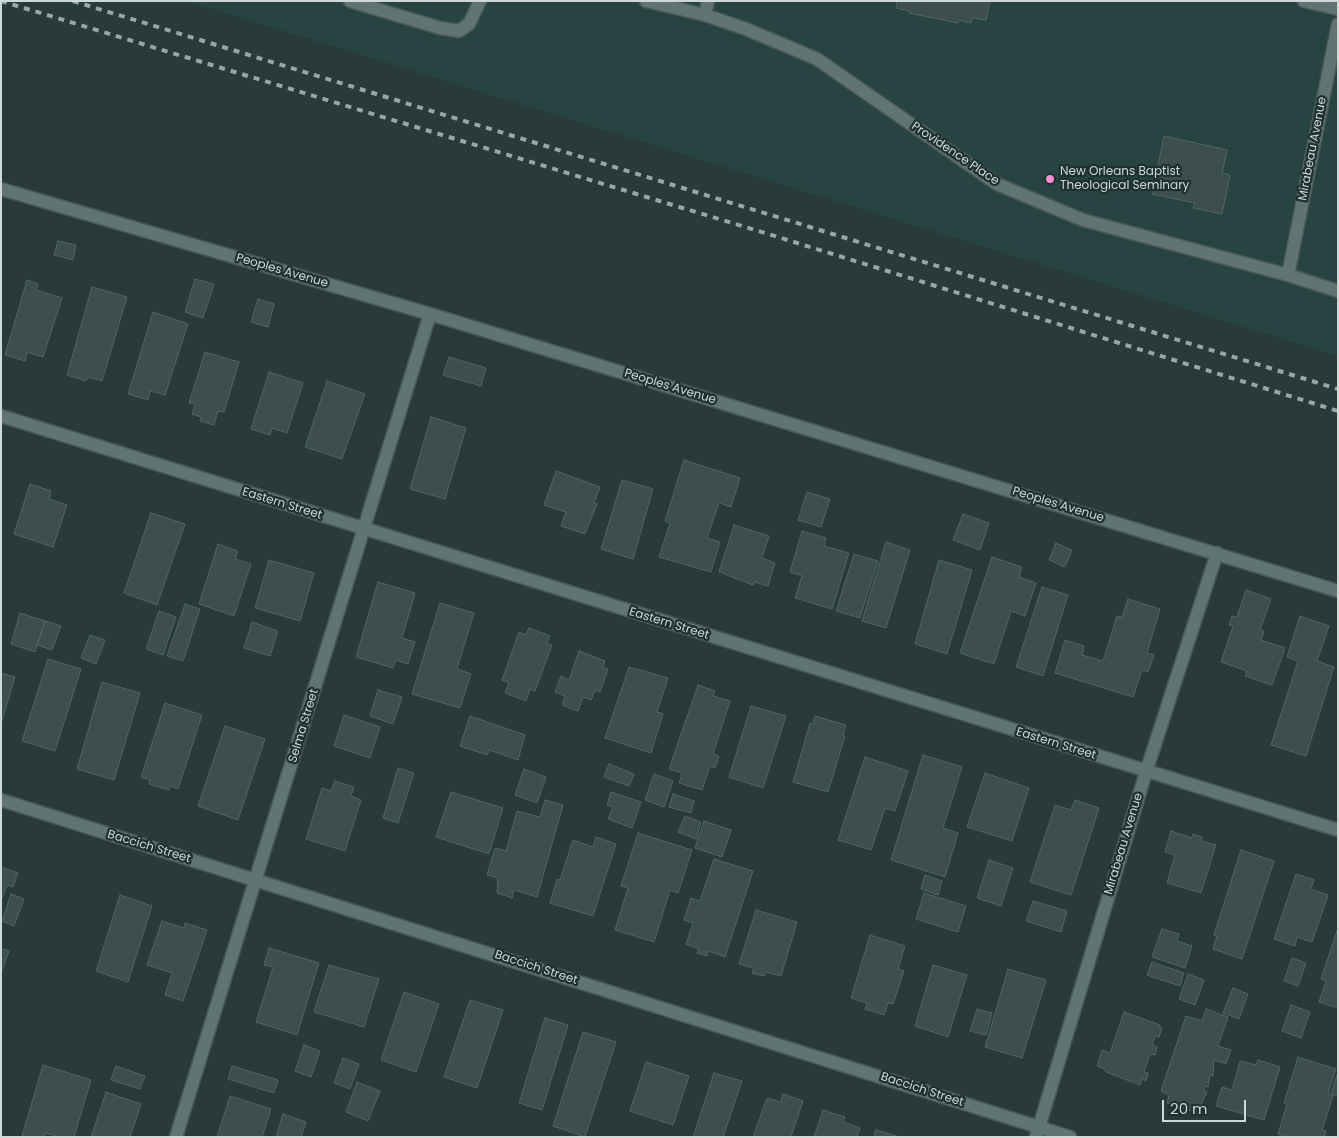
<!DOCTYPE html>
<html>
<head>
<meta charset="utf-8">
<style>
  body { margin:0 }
  #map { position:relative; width:1339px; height:1138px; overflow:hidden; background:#283a39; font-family:Poppins,sans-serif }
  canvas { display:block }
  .frame { position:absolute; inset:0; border:2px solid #cdd8d7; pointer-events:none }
  .scale { position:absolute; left:1162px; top:1100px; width:84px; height:22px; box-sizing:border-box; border:2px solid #cdd8d7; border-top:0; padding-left:6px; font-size:15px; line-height:18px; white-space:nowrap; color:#cdd8d7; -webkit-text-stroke:4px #1e302f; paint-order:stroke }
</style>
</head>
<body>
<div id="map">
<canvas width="1339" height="1138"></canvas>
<div class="frame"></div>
<div class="scale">20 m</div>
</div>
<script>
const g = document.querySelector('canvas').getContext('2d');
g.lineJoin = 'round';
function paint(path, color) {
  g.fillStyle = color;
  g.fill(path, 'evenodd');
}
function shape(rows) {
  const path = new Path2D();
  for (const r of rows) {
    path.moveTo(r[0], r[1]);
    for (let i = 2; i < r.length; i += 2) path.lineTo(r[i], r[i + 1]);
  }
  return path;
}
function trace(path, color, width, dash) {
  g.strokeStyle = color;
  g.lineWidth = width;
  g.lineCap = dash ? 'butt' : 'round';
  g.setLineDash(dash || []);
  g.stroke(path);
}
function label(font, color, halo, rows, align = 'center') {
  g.font = font + ' Poppins,sans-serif';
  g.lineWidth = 4.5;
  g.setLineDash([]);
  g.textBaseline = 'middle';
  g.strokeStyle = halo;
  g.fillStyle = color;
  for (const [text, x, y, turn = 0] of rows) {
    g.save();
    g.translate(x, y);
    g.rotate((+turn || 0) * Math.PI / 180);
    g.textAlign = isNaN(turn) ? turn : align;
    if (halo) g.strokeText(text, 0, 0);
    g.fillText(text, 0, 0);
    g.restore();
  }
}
const built = shape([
  [186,1,1338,1,1338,356]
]);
const building = shape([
  [892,1,990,1,986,20,972,18,971,23,958,20,958,23,909,13,910,11,896,8,897,2,892,1],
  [1164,136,1227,150,1222,173,1230,175,1222,214,1193,208,1195,203,1152,194,1164,136],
  [58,241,76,245,73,260,54,255,58,241],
  [195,279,214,284,203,318,185,312,195,279],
  [27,280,38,284,36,290,62,298,43,357,27,352,25,361,5,355,27,280],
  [92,287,127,297,102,381,88,377,86,381,67,375,92,287],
  [258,299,274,304,268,327,251,322,258,299],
  [153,312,188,324,165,395,150,391,148,400,128,394,153,312],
  [205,352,239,362,224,412,218,411,214,425,200,421,201,417,192,414,195,404,189,403,205,352],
  [449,357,486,368,481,386,443,375,449,357],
  [269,372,303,383,287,433,272,428,270,435,251,429,269,372],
  [327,381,365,394,342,459,305,447,327,381],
  [431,417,466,428,445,499,410,489,431,417],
  [684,460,740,478,731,507,719,503,707,538,720,542,711,572,659,557,670,523,665,521,684,460],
  [556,471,600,487,594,503,597,504,585,534,561,526,566,512,544,505,556,471],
  [622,480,653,489,633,559,601,549,622,480],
  [30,484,51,491,49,499,67,505,53,547,14,534,30,484],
  [807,492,830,499,821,527,798,520,807,492],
  [151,513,185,524,157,605,124,593,151,513],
  [963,514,989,523,980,550,953,540,963,514],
  [734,525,769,536,762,558,775,563,768,586,755,582,753,585,719,572,734,525],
  [802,531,826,538,824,546,849,553,832,609,795,598,802,576,790,572,802,531],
  [886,542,910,550,886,628,862,621,886,542],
  [1056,543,1072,550,1065,567,1049,560,1056,543],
  [218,544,238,551,235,559,251,564,234,616,199,604,218,544],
  [854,554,878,561,860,618,836,611,854,554],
  [992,557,1022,567,1019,577,1036,583,1025,616,1011,611,994,664,960,653,992,557],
  [269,560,314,573,300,621,255,608,269,560],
  [939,560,972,570,947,654,915,644,939,560],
  [378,582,415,593,402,638,415,642,408,664,396,660,393,668,356,657,378,582],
  [1042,587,1068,595,1043,676,1016,667,1042,587],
  [1246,590,1271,599,1260,630,1264,631,1261,640,1285,648,1272,685,1245,676,1247,671,1221,662,1233,626,1229,625,1232,616,1237,617,1246,590],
  [1128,599,1160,609,1147,653,1154,655,1148,672,1142,670,1133,697,1055,673,1065,640,1084,646,1082,655,1103,661,1117,616,1122,617,1128,599],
  [440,603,474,613,457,669,471,674,460,708,412,694,440,603],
  [185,604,200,609,183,661,167,656,185,604],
  [159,611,176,617,163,655,146,649,159,611],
  [20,613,45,621,35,652,11,644,20,613],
  [1300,616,1329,626,1317,661,1334,667,1306,756,1271,745,1298,661,1287,657,1300,616],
  [45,621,61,626,52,650,37,645,45,621],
  [252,622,278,631,270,656,244,648,252,622],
  [529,628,550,636,547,643,552,645,535,691,530,689,526,701,505,693,509,683,502,680,519,632,526,635,529,628],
  [90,635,105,640,96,664,81,658,90,635],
  [579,651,605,661,603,667,608,669,600,692,595,690,591,700,583,697,578,711,562,705,565,696,555,692,561,676,569,680,579,651],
  [48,659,81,669,55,751,22,741,48,659],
  [629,667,668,678,657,712,663,714,651,753,605,738,629,667],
  [1,673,15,677,1,724,1,673],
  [102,682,140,693,114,780,77,769,102,682],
  [698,685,715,691,713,696,730,701,713,754,719,756,715,768,710,766,702,790,679,783,682,773,669,769,698,685],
  [378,690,402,697,393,724,370,716,378,690],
  [165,703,202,715,178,789,170,786,169,790,149,784,150,780,141,777,165,703],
  [751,706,786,716,763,788,729,777,751,706],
  [344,715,380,727,370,758,334,746,344,715],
  [470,716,525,735,518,760,489,750,487,755,460,746,470,716],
  [815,716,846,725,843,735,845,736,828,792,793,782,810,723,813,724,815,716],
  [225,726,265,739,238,820,198,806,225,726],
  [923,755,962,767,943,828,958,833,945,877,891,860,923,755],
  [865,757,908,771,895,811,885,808,871,850,838,840,865,757],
  [609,764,634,774,629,786,604,777,609,764],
  [398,768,414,773,398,823,383,818,398,768],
  [524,769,546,777,537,803,515,795,524,769],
  [985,773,1029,788,1012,841,967,827,985,773],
  [654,774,673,781,664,807,645,800,654,774],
  [335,781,354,787,351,796,361,800,345,851,306,839,322,788,331,791,335,781],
  [451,792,503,808,489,854,436,837,451,792],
  [611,792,641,802,632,828,608,819,613,807,607,805,611,792],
  [673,794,694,801,691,813,669,807,673,794],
  [545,800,563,805,537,897,514,890,512,898,497,893,498,878,487,875,495,848,506,851,517,811,540,817,545,800],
  [1075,800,1099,808,1071,895,1030,882,1055,805,1071,810,1075,800],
  [685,816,701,822,696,839,678,832,685,816],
  [704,821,731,830,722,857,695,848,704,821],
  [1171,831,1192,838,1193,834,1202,837,1201,841,1216,845,1201,893,1167,883,1175,855,1165,852,1171,831],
  [638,833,692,850,678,893,670,890,654,942,615,930,628,888,621,886,638,833],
  [596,837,616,844,593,916,550,903,557,879,560,880,573,840,593,847,596,837],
  [1241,850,1274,861,1242,959,1213,949,1217,936,1214,935,1241,850],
  [714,859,753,871,725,957,708,951,707,956,697,953,699,949,686,944,693,923,684,920,691,898,700,901,714,859],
  [989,860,1013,868,1001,906,977,898,989,860],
  [1,867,18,873,13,887,7,885,1,901,1,867],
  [1296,874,1314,880,1311,889,1328,895,1312,942,1297,937,1295,946,1274,939,1296,874],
  [925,875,942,881,938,895,921,889,925,875],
  [924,893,966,906,958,932,916,919,924,893],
  [11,894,24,899,14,926,2,921,11,894],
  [120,895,152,906,128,982,96,971,120,895],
  [1033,901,1067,911,1061,932,1026,921,1033,901],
  [756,910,797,922,781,976,766,972,764,976,752,973,754,968,739,964,756,910],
  [162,921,184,928,185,923,207,930,183,1001,165,995,172,973,147,965,162,921],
  [1338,928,1338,1008,1319,1002,1326,981,1321,979,1338,928],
  [1162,929,1179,934,1177,941,1192,946,1185,968,1152,957,1162,929],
  [870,935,905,946,898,969,904,971,893,1004,888,1003,884,1015,865,1009,867,1003,851,998,870,935],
  [269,948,319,963,297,1035,256,1022,273,967,264,965,269,948],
  [1,949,9,951,1,973,1,949],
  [1292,958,1306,963,1298,986,1284,981,1292,958],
  [1152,962,1184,973,1180,986,1147,975,1152,962],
  [329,965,379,979,364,1027,314,1012,329,965],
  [933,965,967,975,948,1037,915,1026,933,965],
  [1008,969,1046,980,1022,1058,985,1047,1008,969],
  [1188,974,1204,980,1195,1005,1179,999,1188,974],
  [1233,988,1248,994,1239,1019,1223,1013,1233,988],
  [404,992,439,1004,416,1072,381,1060,404,992],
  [470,1000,503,1010,477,1088,444,1077,470,1000],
  [1291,1005,1310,1012,1301,1038,1282,1031,1291,1005],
  [977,1009,992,1013,986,1035,970,1031,977,1009],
  [1206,1009,1228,1017,1218,1046,1231,1050,1226,1064,1214,1060,1213,1076,1210,1075,1208,1087,1205,1086,1204,1091,1207,1092,1197,1113,1167,1103,1169,1095,1161,1091,1186,1016,1202,1021,1206,1009],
  [1124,1012,1160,1025,1159,1027,1162,1028,1159,1037,1155,1036,1152,1045,1157,1047,1155,1055,1150,1054,1144,1072,1148,1073,1146,1081,1142,1079,1140,1085,1106,1072,1106,1070,1097,1066,1102,1050,1110,1053,1124,1012],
  [545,1018,568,1025,542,1110,519,1103,545,1018],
  [583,1032,616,1042,585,1137,553,1126,583,1032],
  [304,1045,320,1051,311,1077,295,1071,304,1045],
  [1298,1057,1336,1069,1328,1094,1333,1096,1322,1130,1326,1131,1324,1137,1288,1137,1278,1134,1287,1104,1284,1103,1298,1057],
  [343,1058,359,1064,350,1089,334,1083,343,1058],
  [1258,1060,1280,1067,1264,1120,1216,1106,1222,1087,1232,1090,1240,1061,1256,1065,1258,1060],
  [646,1062,689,1076,673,1125,630,1111,646,1062],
  [43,1065,91,1080,74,1137,60,1137,46,1133,44,1137,22,1136,43,1065],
  [116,1066,145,1076,140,1089,111,1080,116,1066],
  [232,1066,278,1080,274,1093,228,1079,232,1066],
  [1338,1072,1338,1096,1331,1094,1338,1072],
  [714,1073,742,1081,723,1137,693,1137,714,1073],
  [357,1082,380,1091,368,1121,346,1112,357,1082],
  [106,1092,141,1104,130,1137,91,1137,106,1092],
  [783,1094,803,1101,791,1137,753,1137,767,1098,781,1102,783,1094],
  [230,1096,271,1109,262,1137,217,1137,230,1096],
  [823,1110,845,1117,843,1122,860,1128,857,1137,814,1137,823,1110],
  [283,1114,306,1122,301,1137,276,1137,283,1114],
  [876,1130,900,1137,874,1137,876,1130]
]);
const service = shape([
  [350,1,440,28,459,31,469,24,480,1],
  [1304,1,1338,9],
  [705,15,708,1]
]);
const minor = shape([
  [646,1,705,15,746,29,817,59,997,184,1083,220,1288,275,1338,291],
  [1,189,430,314,1338,591],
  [1288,275,1338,24],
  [1,416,1338,830],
  [1,800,1070,1137],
  [176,1137,430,314],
  [1036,1137,1146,772,1217,553]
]);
const rail = shape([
  [1,1,765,233,1338,411],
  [73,1,1338,389]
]);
const markers = [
  [1050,179,5,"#f591d2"]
];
const streetNames = [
  ["Mirabeau Avenue",1313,149,-79],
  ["Providence Place",955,154,34],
  ["Peoples Avenue",282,271,16],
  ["Peoples Avenue",670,387,17],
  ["Eastern Street",282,504,17],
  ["Peoples Avenue",1058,505,17],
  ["Eastern Street",669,624,17],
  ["Selma Street",304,726,-73],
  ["Eastern Street",1056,744,17],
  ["Mirabeau Avenue",1124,844,-73],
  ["Baccich Street",149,847,17],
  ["Baccich Street",536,968,18],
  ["Baccich Street",922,1090,18]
];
const poiNames = [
  ["New Orleans Baptist",1060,172],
  ["Theological Seminary",1060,186]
];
paint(built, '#284442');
paint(building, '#3c4f4e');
trace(building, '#516563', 1);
trace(service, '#485857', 15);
trace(minor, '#485857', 15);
trace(service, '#607473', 12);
trace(minor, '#607473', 12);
trace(rail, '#99a6a5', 4, [6, 6]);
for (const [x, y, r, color] of markers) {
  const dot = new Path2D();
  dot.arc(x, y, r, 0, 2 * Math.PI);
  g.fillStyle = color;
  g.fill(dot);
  trace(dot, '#1e302f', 2);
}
label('12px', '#cdd8d7', '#1e302f', streetNames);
label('12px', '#cdd8d7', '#1e302f', poiNames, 'left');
</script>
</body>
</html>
